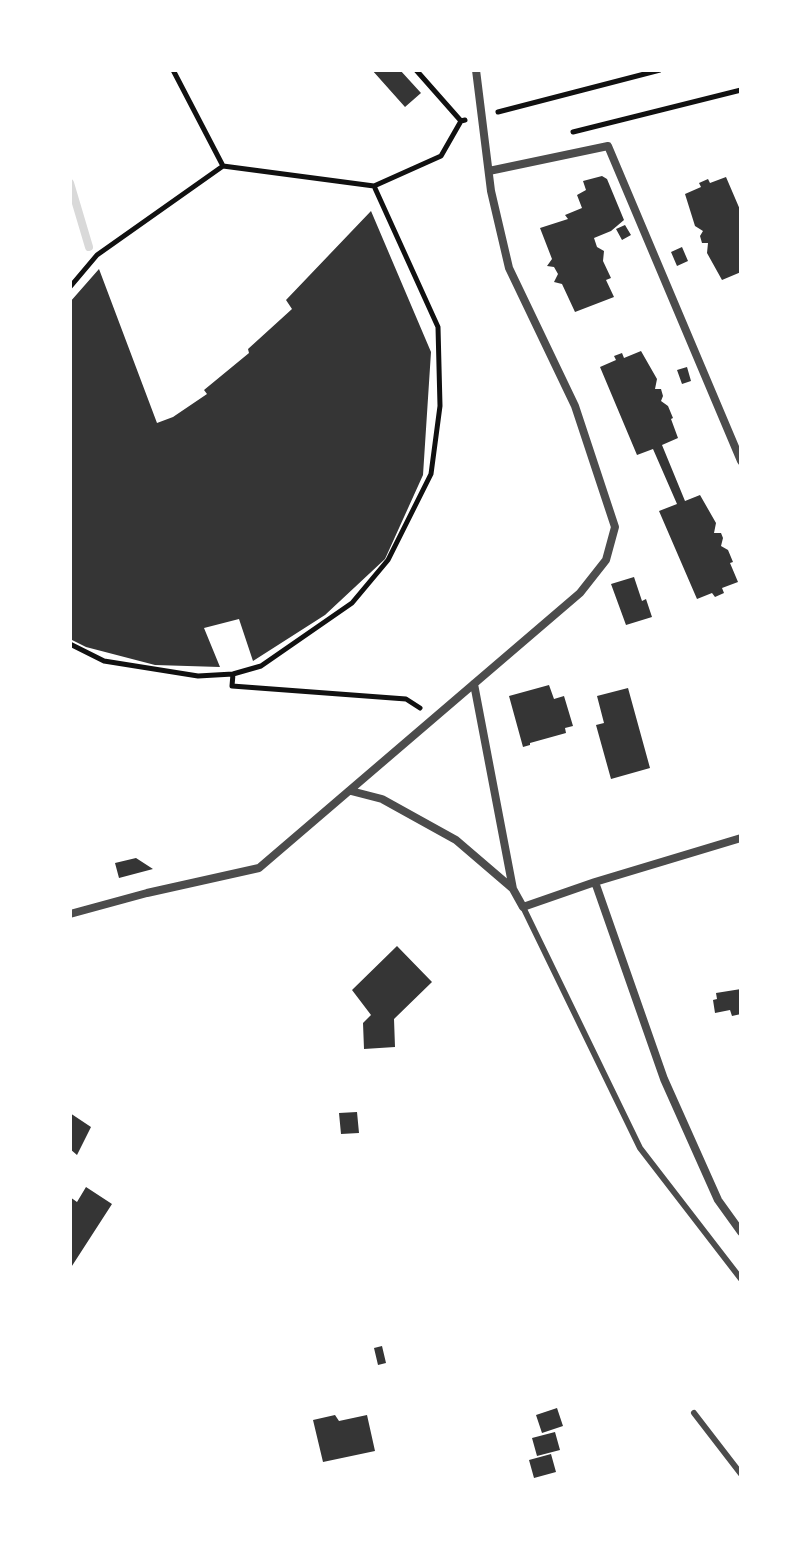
<!DOCTYPE html>
<html>
<head>
<meta charset="utf-8">
<style>
  body { margin:0 }
  #map { position:relative; width:811px; height:1566px; overflow:hidden; background:#fff; font-family:Mulish,sans-serif }
  canvas { display:block }
  .frame { position:absolute; inset:0; border:72px solid #fff; pointer-events:none }
</style>
</head>
<body>
<div id="map">
<canvas width="811" height="1566"></canvas>
<div class="frame"></div>
</div>
<script>
const g = document.querySelector('canvas').getContext('2d');
g.lineJoin = 'round';
function shape(rows) {
  const path = new Path2D();
  for (const r of rows) {
    path.moveTo(r[0], r[1]);
    for (let i = 2; i < r.length; i += 2) path.lineTo(r[i], r[i + 1]);
  }
  return path;
}
function trace(path, color, width, dash) {
  g.strokeStyle = color;
  g.lineWidth = width;
  g.lineCap = dash ? 'butt' : 'round';
  g.setLineDash(dash || []);
  g.stroke(path);
}
function paint(path, color) {
  g.fillStyle = color;
  g.fill(path, 'evenodd');
}
const stream = shape([
  [70,183,89,247]
]);
const building = shape([
  [372,70,400,70,421,93,405,107],
  [602,176,607,179,624,220,611,231,594,238,597,247,604,251,603,261,611,278,606,280,614,297,575,312,562,284,554,282,558,274,554,267,547,266,552,259,540,228,568,219,565,215,582,208,577,195,586,190,583,181],
  [726,177,741,212,741,272,722,280,707,253,708,243,702,243,700,236,703,231,695,226,685,194,701,187,699,183,708,179,710,183],
  [371,211,431,352,423,475,385,559,325,615,253,661,239,619,204,628,220,667,155,665,86,647,70,639,70,302,99,269,157,423,173,417,207,394,204,390,249,353,248,349,292,309,286,300],
  [625,225,631,235,622,240,616,229],
  [682,247,688,261,677,266,671,252],
  [641,351,657,379,655,389,661,389,663,396,661,401,668,406,673,418,671,419,678,438,662,445,685,501,700,495,716,523,714,533,721,533,723,538,721,546,728,550,733,562,730,563,738,582,722,588,724,593,715,597,712,593,697,599,659,511,677,504,653,449,637,455,600,367,616,360,614,356,622,353,624,358],
  [687,367,691,381,682,384,677,370],
  [634,577,642,601,646,599,652,617,626,625,611,584],
  [549,685,554,699,564,696,573,726,565,728,566,733,530,743,530,745,523,747,509,696],
  [628,688,650,768,611,779,596,725,604,723,597,696],
  [136,858,153,869,119,878,115,863],
  [397,946,432,982,394,1019,395,1047,364,1049,363,1023,371,1015,352,990],
  [741,989,741,1014,732,1016,730,1010,715,1013,713,1000,717,999,716,993],
  [357,1112,359,1133,341,1134,339,1113],
  [70,1113,91,1127,77,1155,70,1149],
  [86,1187,112,1204,70,1269,70,1197,77,1202],
  [382,1346,386,1363,378,1365,374,1348],
  [557,1408,563,1426,542,1433,536,1415],
  [335,1415,339,1421,367,1415,375,1451,323,1462,313,1420],
  [555,1432,560,1450,537,1456,532,1438],
  [551,1454,556,1472,534,1478,529,1460]
]);
const path = shape([
  [173,70,223,166],
  [416,70,461,121],
  [498,112,660,70],
  [573,132,741,90],
  [70,287,97,255,223,166,374,186,441,156,461,121,465,120],
  [70,644,104,661,198,676,233,674,261,666,352,603,388,560,431,474,440,406,438,327,374,186],
  [233,674,232,686,406,699,420,708]
]);
const service = shape([
  [523,907,640,1148,741,1279],
  [694,1413,741,1474]
]);
const minor = shape([
  [489,171,608,146,741,461],
  [474,684,513,889,523,907,595,882,741,838],
  [351,791,382,799,456,840,512,888],
  [595,882,664,1079,718,1200,741,1232],
  [70,914,147,893,259,868,580,593,606,560,615,527,575,406,509,268,491,191,476,70]
]);
trace(stream, '#d9d9d9', 8);
paint(building, '#353535');
trace(path, '#111', 5);
trace(service, '#4c4c4c', 6);
trace(minor, '#4c4c4c', 8);
</script>
</body>
</html>
